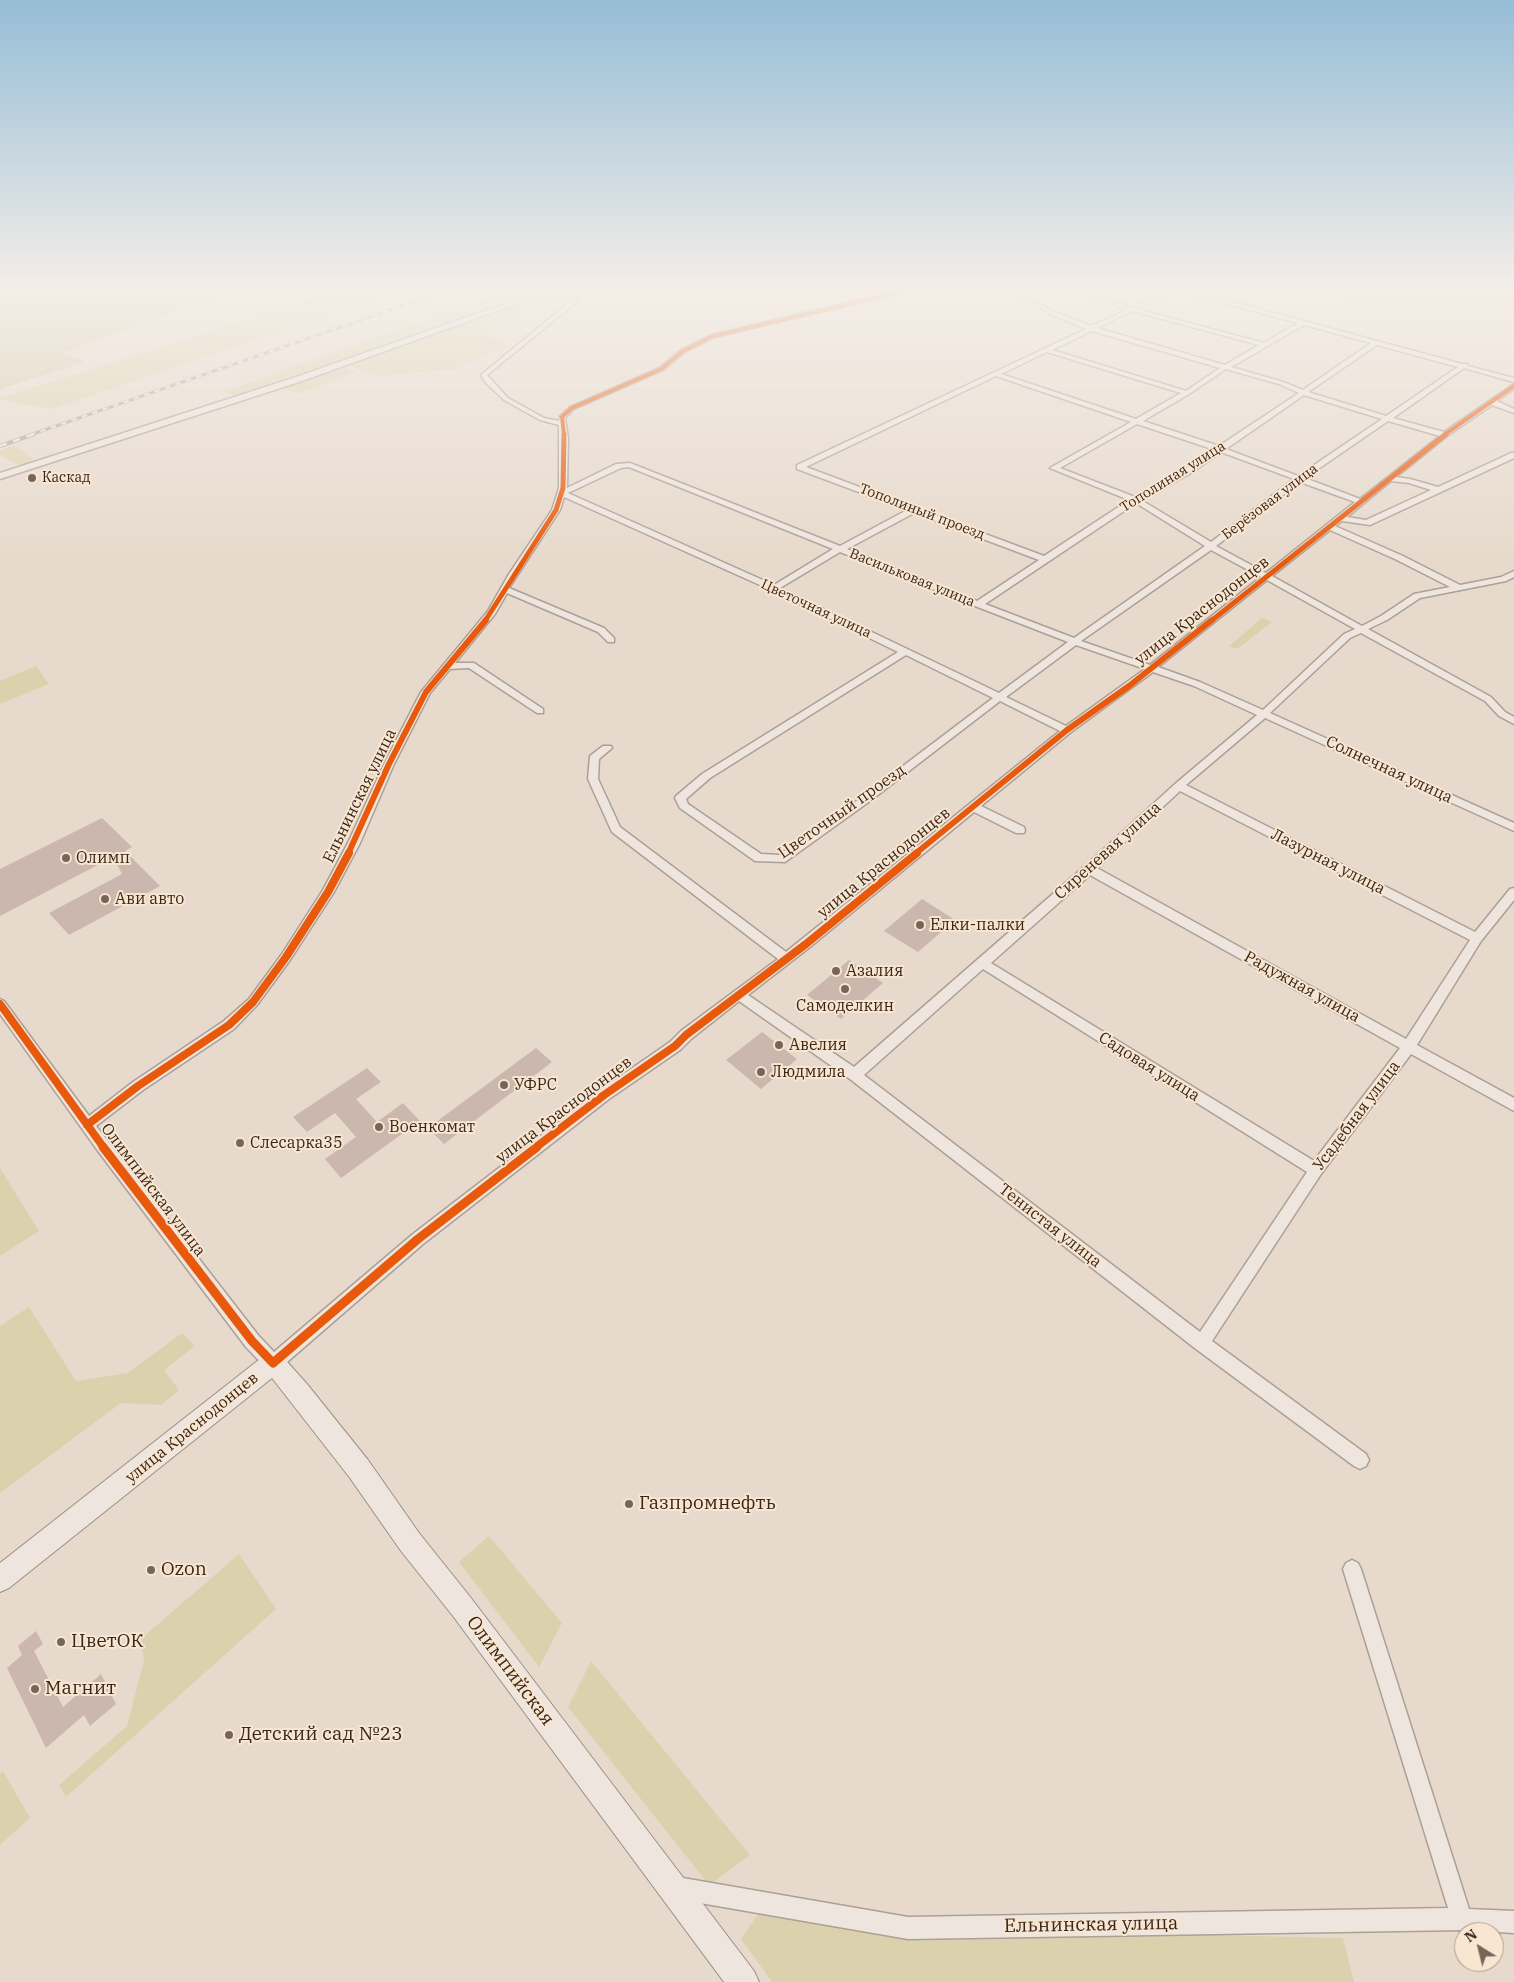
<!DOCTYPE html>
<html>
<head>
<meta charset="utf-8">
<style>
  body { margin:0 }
  #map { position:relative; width:1514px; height:1982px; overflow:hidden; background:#e7dacc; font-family:"IBM Plex Serif",serif }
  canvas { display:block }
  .north { position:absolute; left:1454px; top:1922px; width:50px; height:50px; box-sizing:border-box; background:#f8e6d1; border:1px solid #ac9989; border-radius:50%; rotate:324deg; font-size:14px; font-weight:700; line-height:20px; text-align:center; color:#3b261c }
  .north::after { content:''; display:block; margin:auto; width:18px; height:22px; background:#77655a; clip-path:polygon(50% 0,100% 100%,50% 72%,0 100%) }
</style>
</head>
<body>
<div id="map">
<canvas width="1514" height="1982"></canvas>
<div class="north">N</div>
</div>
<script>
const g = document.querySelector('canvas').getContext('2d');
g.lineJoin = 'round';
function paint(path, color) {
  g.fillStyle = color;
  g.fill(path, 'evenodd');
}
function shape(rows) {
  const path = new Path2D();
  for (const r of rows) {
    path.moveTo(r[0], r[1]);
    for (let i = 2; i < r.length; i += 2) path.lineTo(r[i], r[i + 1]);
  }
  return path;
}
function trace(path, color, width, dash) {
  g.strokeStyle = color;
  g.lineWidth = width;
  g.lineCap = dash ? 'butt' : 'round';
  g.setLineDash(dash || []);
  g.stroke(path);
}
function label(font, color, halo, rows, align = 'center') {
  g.font = font + ' "IBM Plex Serif",serif';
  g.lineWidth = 4;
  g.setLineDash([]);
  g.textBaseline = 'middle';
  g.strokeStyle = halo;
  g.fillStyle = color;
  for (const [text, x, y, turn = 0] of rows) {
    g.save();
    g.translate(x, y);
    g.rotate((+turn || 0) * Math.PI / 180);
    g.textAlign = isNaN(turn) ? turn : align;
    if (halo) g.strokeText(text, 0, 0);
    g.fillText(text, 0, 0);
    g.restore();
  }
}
const green = shape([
  [351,287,410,287,52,409,0,400,0,398],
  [521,287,549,287,235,396,224,391],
  [571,287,588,291,483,331,507,347,455,369,378,376,347,365],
  [1276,287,1514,287,1514,311,1433,311],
  [341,367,356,372,297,394,283,387],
  [14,445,38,462,21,467,0,455,0,450],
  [1262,618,1272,622,1237,649,1229,646],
  [36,666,49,684,0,704,0,681],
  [0,1168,39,1231,0,1256],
  [29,1307,76,1381,128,1373,182,1333,195,1346,164,1370,179,1390,161,1405,121,1403,0,1493,0,1326],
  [489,1536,562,1623,539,1667,459,1562],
  [239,1554,276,1609,66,1797,59,1785,127,1726,144,1661,141,1639],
  [591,1661,750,1855,709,1885,568,1707],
  [3,1771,30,1818,0,1845,0,1774],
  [768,1899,863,1927,1343,1938,1354,1982,772,1982,741,1939]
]);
const cemetery = shape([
  [0,287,245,287,61,353,85,362,0,389]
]);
const building = shape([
  [102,818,132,847,125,851,160,886,69,935,49,913,122,874,113,857,0,916,0,869],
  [922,899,955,920,918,952,884,931],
  [849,960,883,983,841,1019,807,995],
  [762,1032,797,1059,761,1089,726,1060],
  [536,1048,552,1062,444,1144,428,1128],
  [367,1068,381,1082,356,1099,377,1122,403,1103,420,1121,341,1178,325,1159,356,1137,335,1113,307,1132,293,1117],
  [36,1631,43,1644,34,1651,63,1707,101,1674,116,1704,90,1726,84,1715,46,1748,7,1668,22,1655,18,1646]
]);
const minor = shape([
  [557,287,562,287,579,300,487,375,508,398,544,418,559,421,560,416,570,407,659,368,681,350,711,335,913,287,925,287,715,337,685,352,663,370,574,409,565,418,568,438,567,488,616,464,630,463,840,546,907,510,797,469,797,465,1086,329,1055,316,998,287,1006,287,1059,314,1091,326,1127,310,1071,287,1080,287,1131,308,1171,289,1167,287,1178,287,1462,364,1467,364,1468,366,1514,378,1514,382,1464,368,1393,418,1444,432,1514,384,1514,389,1497,401,1514,409,1514,413,1492,405,1447,436,1396,477,1410,479,1438,487,1511,453,1514,453,1514,458,1370,525,1342,521,1335,526,1403,556,1460,585,1501,577,1514,571,1514,577,1506,581,1420,598,1387,620,1368,629,1491,697,1505,712,1514,717,1514,724,1499,716,1485,701,1361,633,1350,638,1270,713,1514,823,1514,831,1265,718,1186,785,1475,932,1510,889,1514,888,1514,900,1481,941,1417,1045,1514,1098,1514,1111,1411,1054,1321,1174,1212,1341,1366,1454,1369,1460,1366,1466,1360,1469,1354,1466,1196,1349,850,1079,739,1001,691,1039,680,1050,609,1099,423,1244,279,1369,273,1371,267,1369,246,1347,98,1151,0,1014,0,999,4,1001,89,1116,133,1082,224,1021,249,999,282,954,323,890,348,843,384,764,421,692,488,611,509,574,552,510,559,488,559,425,540,420,504,400,485,382,481,375,572,300,557,287],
  [1176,290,1298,323,1264,343,1137,309,1176,290],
  [1132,311,1259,345,1225,365,1097,328,1132,311],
  [1304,325,1371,343,1303,390,1283,382,1231,367,1304,325],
  [1092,331,1220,368,1186,391,1052,350,1092,331],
  [1377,345,1458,367,1386,416,1308,392,1377,345],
  [1047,352,1181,393,1136,419,1001,374,1047,352],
  [1226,369,1279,384,1299,393,1219,446,1143,421,1189,394,1226,369],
  [996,376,1131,422,1050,468,1129,500,1044,556,806,467,996,376],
  [1304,395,1382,419,1298,476,1226,449,1304,395],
  [1388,421,1440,436,1360,499,1305,478,1388,421],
  [1137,424,1215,450,1185,469,1135,497,1060,468,1137,424],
  [1221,452,1294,479,1211,542,1141,500,1191,473,1221,452],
  [629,467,833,549,774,585,568,493,621,468,629,467],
  [1391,481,1409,483,1431,490,1366,520,1347,517,1391,481],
  [1300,482,1355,502,1266,573,1216,546,1300,482],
  [564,497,771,590,898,652,702,774,676,796,675,798,680,808,755,861,785,862,870,801,1000,701,1060,731,786,952,620,827,598,779,599,759,612,748,611,746,603,746,590,756,588,779,612,832,778,959,681,1031,670,1042,599,1091,413,1234,274,1352,258,1335,96,1126,143,1090,234,1029,257,1005,290,960,334,892,360,843,394,764,430,693,450,669,469,668,537,713,543,713,543,709,474,663,455,663,495,614,507,593,598,632,608,642,614,642,614,638,604,628,509,588,560,510,564,497],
  [1136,503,1205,546,1074,638,985,604,1136,503],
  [914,513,1039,560,977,601,847,549,914,513],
  [1330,530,1397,560,1450,587,1414,594,1381,616,1362,626,1272,576,1330,530],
  [1211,550,1261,577,1150,665,1081,641,1211,550],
  [840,552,975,606,1068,642,999,693,780,588,840,552],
  [1267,580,1355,629,1344,634,1263,710,1200,682,1158,667,1267,580],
  [1076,645,1145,669,1066,726,1006,697,1076,645],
  [906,655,993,698,862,797,779,855,761,854,688,804,686,799,710,778,906,655],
  [1153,672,1194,686,1257,715,1175,784,1085,866,854,1067,748,995,810,947,974,812,1016,833,1024,833,1025,830,1024,827,981,806,1071,732,1153,672],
  [1180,791,1470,940,1406,1039,1097,868,1180,791],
  [1090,875,1400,1048,1314,1161,991,963,1090,875],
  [983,969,1307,1172,1200,1332,864,1075,983,969],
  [1352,1560,1358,1563,1361,1569,1469,1909,1514,1911,1514,1933,1462,1930,908,1939,677,1899,669,1896,666,1888,669,1880,677,1877,908,1917,1448,1908,1343,1569,1346,1563,1352,1560]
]);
const tertiary = shape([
  [553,287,564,287,299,382,0,479,0,473,293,378,553,287]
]);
const secondary = shape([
  [273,1352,281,1355,307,1384,368,1460,419,1533,471,1598,754,1971,759,1982,724,1982,453,1616,401,1551,350,1478,272,1378,9,1588,0,1592,0,1563,265,1355,273,1352]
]);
const railFar1 = shape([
  [30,435,456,287]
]);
const rail = shape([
  [0,446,34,434]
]);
const cyclewayFar4 = shape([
  [564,435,562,417,572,408,661,369,683,351,713,336,922,287],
  [1444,435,1514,386]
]);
const cyclewayFar3 = shape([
  [485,621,556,510,563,488,564,434],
  [1211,621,1446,434]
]);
const cyclewayFar2 = shape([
  [348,854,389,764,426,692,486,620],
  [915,854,1067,730,1129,686,1212,620]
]);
const cyclewayFar1 = shape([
  [0,1004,104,1148],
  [87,1125,138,1086,229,1025,253,1002,286,957,328,892,349,853],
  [535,1148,604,1095,675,1046,686,1035,806,944,917,853]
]);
const cycleway = shape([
  [103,1147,252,1341,273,1363,418,1239,537,1147]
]);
const markers = [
  [32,478,5,"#77655a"],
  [66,858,5,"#77655a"],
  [105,899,5,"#77655a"],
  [920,925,5,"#77655a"],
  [836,971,5,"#77655a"],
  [845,989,5,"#77655a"],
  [779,1045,5,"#77655a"],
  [761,1072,5,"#77655a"],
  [504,1085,5,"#77655a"],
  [379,1127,5,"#77655a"],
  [240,1143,5,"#77655a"],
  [629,1504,5,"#77655a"],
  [151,1570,5,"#77655a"],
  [61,1642,5,"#77655a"],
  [35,1689,5,"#77655a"],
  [229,1735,5,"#77655a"]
];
const farStreetnames = [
  ["Тополиная улица",1173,477,-32],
  ["Берёзовая улица",1270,502,-37],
  ["Тополиный проезд",922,512,21],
  ["Васильковая улица",912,578,22],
  ["Цветочная улица",816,609,25]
];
const farPoinames = [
  ["Каскад",42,478]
];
const streetNames = [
  ["улица Краснодонцев",1202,611,-38],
  ["Солнечная улица",1389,770,25],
  ["Ельнинская улица",360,796,-64],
  ["Цветочный проезд",842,812,-35],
  ["Сиреневая улица",1108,851,-42],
  ["Лазурная улица",1328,862,27],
  ["улица Краснодонцев",884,863,-39],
  ["Радужная улица",1302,987,29],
  ["Садовая улица",1149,1067,32],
  ["улица Краснодонцев",564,1110,-37],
  ["Усадебная улица",1357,1116,-53],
  ["Олимпийская улица",153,1190,53],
  ["Тенистая улица",1050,1226,38],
  ["улица Краснодонцев",192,1428,-39]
];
const poiNames = [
  ["Олимп",76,858],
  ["Ави авто",115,899],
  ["Елки-палки",930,925],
  ["Азалия",846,971],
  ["Самоделкин",845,1006,"center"],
  ["Авелия",789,1045],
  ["Людмила",771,1072],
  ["УФРС",514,1085],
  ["Военкомат",389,1127],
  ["Слесарка35",250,1143]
];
const nearPoinames = [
  ["Газпромнефть",639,1504],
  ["Ozon",161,1570],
  ["ЦветОК",71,1642],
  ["Магнит",45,1689],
  ["Детский сад №23",239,1735]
];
const nearStreetnames = [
  ["Олимпийская",510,1671,53],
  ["Ельнинская улица",1091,1925,-1]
];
paint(green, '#dbd2ad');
paint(cemetery, '#d4ccad');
paint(building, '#cbb7ad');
trace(minor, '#ac9f96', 3);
trace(tertiary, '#ac9f96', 3);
trace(secondary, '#9b8f85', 2);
paint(minor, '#eee6de');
paint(tertiary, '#eee6de');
paint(secondary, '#eee6de');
trace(railFar1, '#ada59e', 3);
trace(rail, '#ada59e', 4);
trace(railFar1, '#f8e6d1', 2, [5.5]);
trace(rail, '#f8e6d1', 2.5, [7]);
trace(cyclewayFar4, '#e8590c', 4);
trace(cyclewayFar3, '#e8590c', 5);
trace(cyclewayFar2, '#e8590c', 6);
trace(cyclewayFar1, '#e8590c', 8);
trace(cycleway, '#e8590c', 9);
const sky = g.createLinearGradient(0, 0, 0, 565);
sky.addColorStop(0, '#95bdd6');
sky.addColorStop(0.51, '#f4eee8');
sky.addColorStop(1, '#f4eee800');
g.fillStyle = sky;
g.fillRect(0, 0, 1514, 565);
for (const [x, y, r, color] of markers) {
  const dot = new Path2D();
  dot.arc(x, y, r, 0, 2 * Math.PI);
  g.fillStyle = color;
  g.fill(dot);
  trace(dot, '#f8e6d1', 2);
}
label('14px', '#3b261c', '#f8e6d1', farStreetnames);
label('14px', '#3b261c', '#f8e6d1', farPoinames, 'left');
label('16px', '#3b261c', '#f8e6d1', streetNames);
label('16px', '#3b261c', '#f8e6d1', poiNames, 'left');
label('19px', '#3b261c', '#f8e6d1', nearPoinames, 'left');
label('19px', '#3b261c', '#f8e6d1', nearStreetnames);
</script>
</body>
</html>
